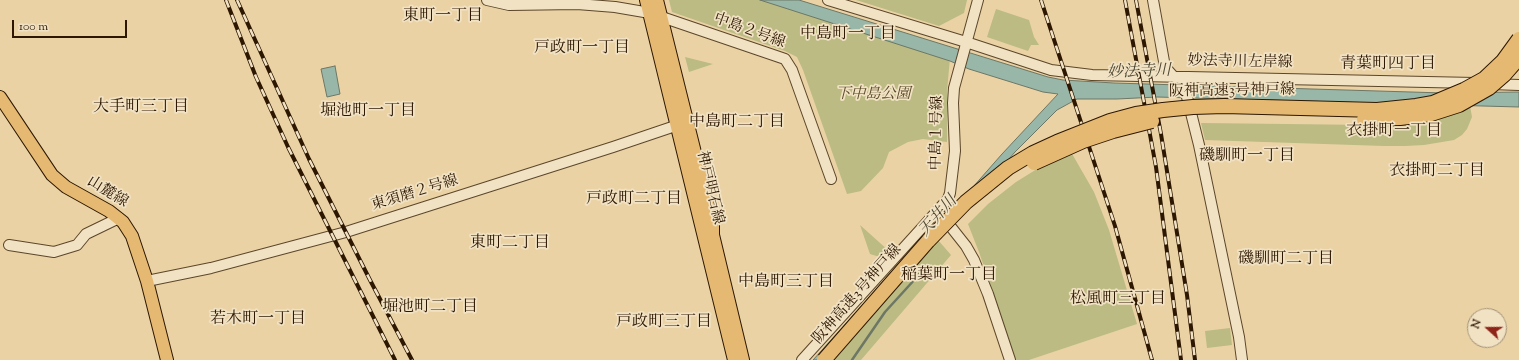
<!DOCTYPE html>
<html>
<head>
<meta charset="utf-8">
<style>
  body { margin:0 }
  #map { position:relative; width:1519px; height:360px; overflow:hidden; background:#ead2a5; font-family:"Sorts Mill Goudy",serif }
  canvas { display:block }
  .north { position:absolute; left:1467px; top:308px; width:40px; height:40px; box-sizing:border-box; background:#f1e2c4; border:1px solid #a39176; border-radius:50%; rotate:291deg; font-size:11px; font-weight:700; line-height:16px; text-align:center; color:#2d1700 }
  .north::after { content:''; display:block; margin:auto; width:14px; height:18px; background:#8f2418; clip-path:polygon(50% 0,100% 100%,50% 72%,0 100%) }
  .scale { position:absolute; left:12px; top:20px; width:115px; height:18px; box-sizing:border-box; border:2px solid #2d1700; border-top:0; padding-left:5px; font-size:12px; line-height:14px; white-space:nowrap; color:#2d1700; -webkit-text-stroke:3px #f1e2c4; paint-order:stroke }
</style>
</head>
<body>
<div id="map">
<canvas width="1519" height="360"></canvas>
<div class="north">N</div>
<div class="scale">100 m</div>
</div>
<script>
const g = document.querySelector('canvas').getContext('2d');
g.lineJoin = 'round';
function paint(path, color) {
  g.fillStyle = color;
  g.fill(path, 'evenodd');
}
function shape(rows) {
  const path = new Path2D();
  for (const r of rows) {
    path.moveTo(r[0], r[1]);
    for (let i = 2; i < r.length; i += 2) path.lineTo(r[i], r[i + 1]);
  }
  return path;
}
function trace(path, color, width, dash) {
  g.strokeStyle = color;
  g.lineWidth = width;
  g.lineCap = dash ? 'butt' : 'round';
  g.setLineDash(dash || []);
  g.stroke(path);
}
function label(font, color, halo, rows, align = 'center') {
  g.font = font + ' "Sorts Mill Goudy","Noto Serif JP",serif';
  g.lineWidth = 3.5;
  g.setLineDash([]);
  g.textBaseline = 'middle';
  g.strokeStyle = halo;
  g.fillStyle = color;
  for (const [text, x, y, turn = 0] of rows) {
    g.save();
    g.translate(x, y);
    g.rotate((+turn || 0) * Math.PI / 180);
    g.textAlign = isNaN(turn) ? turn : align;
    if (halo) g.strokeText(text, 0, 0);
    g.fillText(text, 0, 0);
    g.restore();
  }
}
const green = shape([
  [669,0,763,0,950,58,947,91,947,142,923,139,908,142,889,152,883,168,861,191,847,194,803,70,797,57,785,51,672,12],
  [856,0,967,0,964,13,939,26],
  [996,9,1029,20,1034,37,1039,45,1031,45,1028,51,987,37],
  [685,57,713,64,689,72],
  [1470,106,1472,117,1467,129,1462,135,1454,140,1424,145,1405,146,1384,146,1205,140,1201,123,1369,125],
  [1071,152,1094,192,1109,230,1137,324,1029,360,1016,360,979,252,968,224,988,204,1016,182,1037,169],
  [860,225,889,251,883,258,870,254],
  [938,240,951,255,861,360,833,360],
  [1230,328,1232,345,1207,348,1205,331]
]);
const water = shape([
  [760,0,799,0,1048,77,1063,80,1114,83,1444,93,1519,92,1519,107,1157,97,1117,99,1077,99,1057,110,1015,152,832,360,813,360,929,231,973,187,1002,154,1058,94,1043,92,969,69,950,61,760,0],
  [335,66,340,94,327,97,321,69,335,66]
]);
const stream = shape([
  [852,360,885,312,916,278,925,267]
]);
const tertiary = shape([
  [487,0,509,5,577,4,615,7,650,13,785,59,792,70,831,179],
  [828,0,966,42,1051,70,1092,75,1475,83],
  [1153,0,1165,67,1174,77],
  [1182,77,1199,145,1239,337,1242,360],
  [1491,84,1519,85],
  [943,217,966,246,974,260,988,294,1010,360],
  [9,245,54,252,77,245,86,234,119,218],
  [147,281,211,268,346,232,613,147,684,123],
  [802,360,948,199,950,193,955,151,953,103,954,88,978,0]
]);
const primary = shape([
  [646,0,734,360],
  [657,0,713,225,713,235,743,360],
  [0,97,52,175,66,187,109,211,123,222,132,236,147,281,167,360]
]);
const rail = shape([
  [226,0,256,77,288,147,395,360],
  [237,0,309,159,370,280,412,360],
  [1041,0,1115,226,1152,360],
  [1125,0,1156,167,1181,360],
  [1136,0,1161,134,1187,295,1195,360]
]);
const motorwayBridge = shape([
  [1364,119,1400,118,1416,116,1431,114,1459,105,1489,88,1504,75,1519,58],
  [1034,163,1083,141,1113,131,1152,121],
  [824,360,928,241,966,202,1008,168,1033,153,1057,142,1110,121,1136,114,1163,110,1193,107,1224,106,1377,110,1416,106,1433,103,1464,90,1484,79,1503,61,1519,39]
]);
const streetNames = [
  ["中島２号線",749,32,20],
  ["妙法寺川左岸線",1240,63,1],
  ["阪神高速3号神戸線",1232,92,-1],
  ["中島１号線",938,133,-89],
  ["神戸明石線",709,188,77],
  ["山麓線",107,193,32],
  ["東須磨２号線",415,194,-17],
  ["阪神高速3号神戸線",858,295,-49]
];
const parkNames = [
  ["下中島公園",873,95]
];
const neighbourhoodNames = [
  ["東町一丁目",443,17],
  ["中島町一丁目",848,35],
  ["戸政町一丁目",582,49],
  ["青葉町四丁目",1388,65],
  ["大手町三丁目",141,108],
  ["堀池町一丁目",368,112],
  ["中島町二丁目",737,123],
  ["衣掛町一丁目",1394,132],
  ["磯馴町一丁目",1247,157],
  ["衣掛町二丁目",1437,172],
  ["戸政町二丁目",634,200],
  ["東町二丁目",510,244],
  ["磯馴町二丁目",1286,260],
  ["稲葉町一丁目",949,276],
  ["中島町三丁目",786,283],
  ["松風町三丁目",1118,300],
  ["堀池町二丁目",430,308],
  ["若木町一丁目",258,320],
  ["戸政町三丁目",664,323]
];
const waterNames = [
  ["妙法寺川",1139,73,-2],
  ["天井川",939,217,-48]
];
paint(green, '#bbbb83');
paint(water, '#98b7a9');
trace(water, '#6d7765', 1);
trace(stream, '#6d7765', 2.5);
trace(tertiary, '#5c4629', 12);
trace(primary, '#2d1700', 14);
trace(tertiary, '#f1e2c4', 10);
trace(primary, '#e5b972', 12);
trace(rail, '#2d1700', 4);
trace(rail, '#f1e2c4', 2.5, [8]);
trace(motorwayBridge, '#2d1700', 16, []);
trace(motorwayBridge, '#e5b972', 14);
label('15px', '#2d1700', '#f1e2c4', streetNames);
label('italic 15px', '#584827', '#f1e2c4', parkNames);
label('16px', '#2d1700', '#f1e2c4', neighbourhoodNames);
label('italic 16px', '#4d4733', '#f1e2c4', waterNames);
</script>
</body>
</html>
